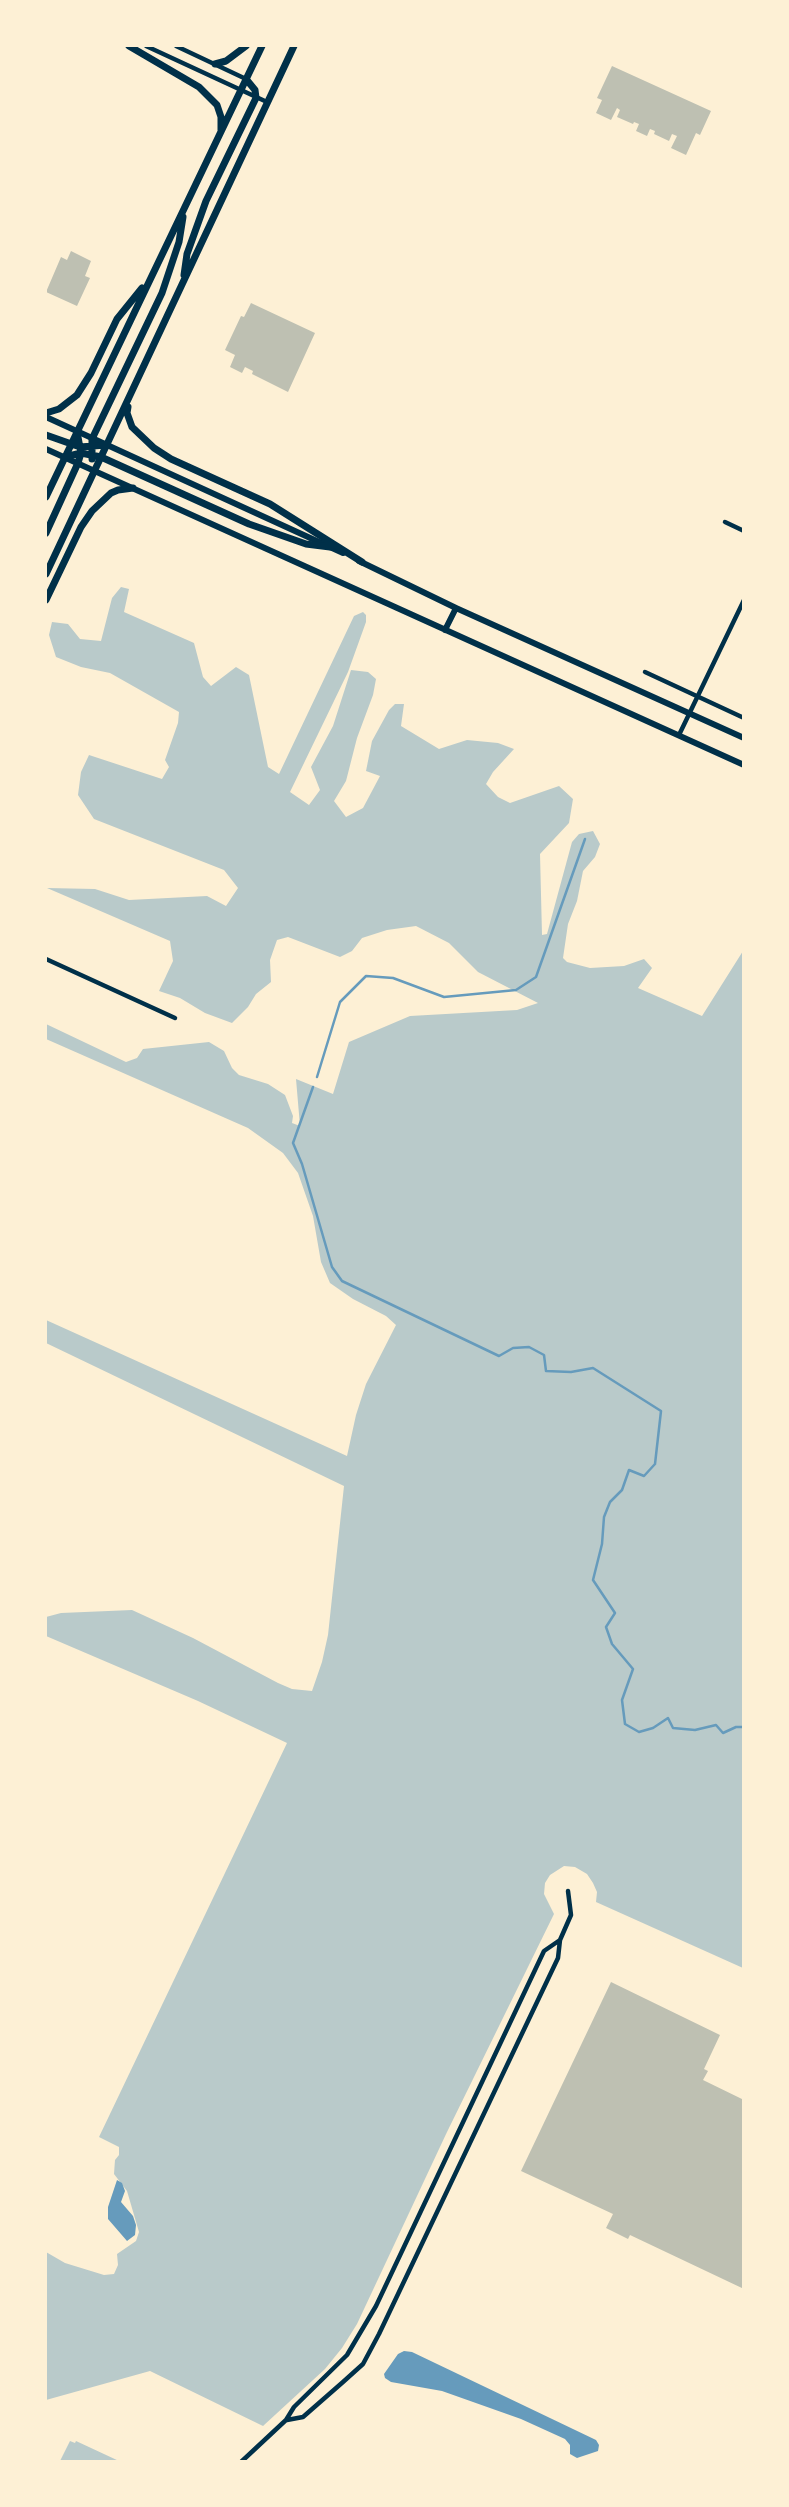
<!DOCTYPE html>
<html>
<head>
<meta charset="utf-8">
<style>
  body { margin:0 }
  #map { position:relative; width:789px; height:2507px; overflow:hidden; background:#fdf0d5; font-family:Merriweather,serif }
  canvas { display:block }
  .frame { position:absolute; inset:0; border:47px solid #fdf0d5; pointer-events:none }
</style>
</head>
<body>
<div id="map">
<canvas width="789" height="2507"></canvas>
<div class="frame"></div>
</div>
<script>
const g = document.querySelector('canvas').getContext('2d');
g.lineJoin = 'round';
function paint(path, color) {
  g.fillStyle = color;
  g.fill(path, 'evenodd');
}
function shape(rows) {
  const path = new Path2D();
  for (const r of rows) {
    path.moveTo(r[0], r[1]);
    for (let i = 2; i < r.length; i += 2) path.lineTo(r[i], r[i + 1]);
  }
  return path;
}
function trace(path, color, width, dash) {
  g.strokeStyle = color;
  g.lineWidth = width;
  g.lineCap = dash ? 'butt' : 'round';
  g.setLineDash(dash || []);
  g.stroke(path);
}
const green = shape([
  [121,587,129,589,124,612,194,643,203,677,211,686,236,667,249,675,268,767,279,774,354,616,363,612,366,615,366,622,348,672,290,792,309,805,320,790,311,767,333,726,351,670,368,672,376,679,373,695,357,738,346,781,334,801,346,817,363,808,380,776,366,771,372,741,389,710,395,704,404,704,401,726,439,749,467,740,498,743,514,749,493,772,486,784,498,797,510,803,559,786,573,799,569,823,540,854,542,935,547,934,572,842,579,834,593,831,600,844,595,857,583,871,577,901,568,924,563,958,567,962,590,968,624,966,644,959,652,968,638,988,702,1016,743,951,743,1968,596,1902,597,1892,593,1883,587,1874,575,1867,564,1866,550,1875,545,1883,544,1894,554,1914,447,2132,357,2324,342,2348,325,2369,263,2426,150,2371,46,2400,46,2252,65,2263,104,2275,114,2274,118,2265,117,2254,136,2241,139,2232,127,2191,114,2174,115,2160,119,2155,119,2147,99,2137,287,1743,198,1701,46,1636,46,1617,61,1613,132,1610,193,1638,278,1683,292,1689,312,1691,322,1662,328,1635,344,1486,46,1343,46,1320,347,1456,356,1415,366,1384,396,1325,386,1316,353,1299,330,1283,321,1262,313,1216,298,1173,283,1153,248,1128,46,1039,46,1024,126,1062,137,1058,143,1049,209,1042,224,1051,232,1068,239,1075,268,1084,285,1095,293,1116,292,1123,300,1126,296,1079,333,1094,349,1042,410,1016,517,1010,538,1003,478,972,449,943,416,926,387,930,362,938,352,951,340,957,288,937,277,940,270,960,271,982,256,994,248,1007,232,1023,205,1013,180,998,159,991,173,961,170,941,47,888,95,889,129,900,207,896,226,906,238,888,224,870,94,819,78,795,81,772,89,755,162,779,169,767,165,760,178,723,179,712,110,673,81,667,56,657,49,635,52,622,68,624,80,639,101,641,112,598],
  [70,2441,75,2443,76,2441,119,2461,60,2461]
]);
const water = shape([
  [117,2180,122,2183,125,2191,121,2202,133,2216,136,2225,135,2235,127,2241,108,2219,108,2207],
  [404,2351,412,2352,596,2440,599,2445,598,2451,577,2458,570,2454,570,2445,565,2439,521,2419,442,2391,391,2382,385,2378,384,2374,398,2354]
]);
const stream = shape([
  [317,1077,340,1002,366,976,393,978,444,997,516,990,536,977,585,839],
  [313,1087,293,1143,302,1164,332,1267,342,1281,499,1356,513,1348,529,1347,544,1355,546,1371,571,1372,593,1368,661,1411,655,1464,644,1476,629,1470,622,1490,610,1502,604,1517,602,1544,593,1580,615,1613,606,1627,612,1644,633,1669,622,1700,625,1724,639,1732,653,1728,668,1718,673,1728,695,1730,716,1725,723,1733,736,1727,744,1727]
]);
const building = shape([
  [612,66,711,111,700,135,696,133,686,155,671,148,677,136,672,134,669,141,654,134,655,131,650,129,647,136,636,131,639,124,634,122,633,124,617,117,620,110,617,108,611,120,596,113,602,100,597,98],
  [71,251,91,261,85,276,90,278,77,306,46,292,61,257,67,260],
  [251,303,315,333,288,392,252,374,253,371,245,367,242,373,230,367,235,355,225,350,241,316,244,317],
  [611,1982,720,2035,704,2069,708,2071,703,2080,744,2100,744,2289,630,2235,628,2239,606,2228,613,2214,521,2171]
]);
const minor = shape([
  [146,46,267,102],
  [176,46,246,79],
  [725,522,744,531],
  [645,672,744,718],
  [679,735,744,600],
  [46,959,175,1018],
  [287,2420,303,2417,343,2382,363,2364,379,2334,558,1958,560,1940,571,1915,568,1891],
  [241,2462,286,2420,294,2407,347,2355,376,2306,544,1951,560,1940]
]);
const secondary = shape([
  [46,417,343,553],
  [46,449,744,765],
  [359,561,456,608,744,738],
  [445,630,456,608]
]);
const primary = shape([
  [129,46,199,87,217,105,221,117,221,130],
  [215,64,226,61,246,46],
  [184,275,187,254,206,201,256,98,255,90,246,79],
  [128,407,127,413,132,427,154,448,171,459,270,504,362,562],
  [46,413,59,409,77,395,91,373,117,319,142,288],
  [46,435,80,447,106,445],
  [65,457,81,453,101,457,249,524,306,544,330,547],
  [92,459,92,439,162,293,179,242,183,217],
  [46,497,262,46],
  [46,533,78,463,81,453,77,432],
  [46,574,294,46],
  [46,600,81,527,92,511,111,493,118,490,133,488]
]);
paint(green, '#b9caca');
paint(water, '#669bbc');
trace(stream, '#669bbc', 2.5);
paint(building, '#bec0b2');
trace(minor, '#003049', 4.5);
trace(secondary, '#003049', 6);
trace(primary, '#003049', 7);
</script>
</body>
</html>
